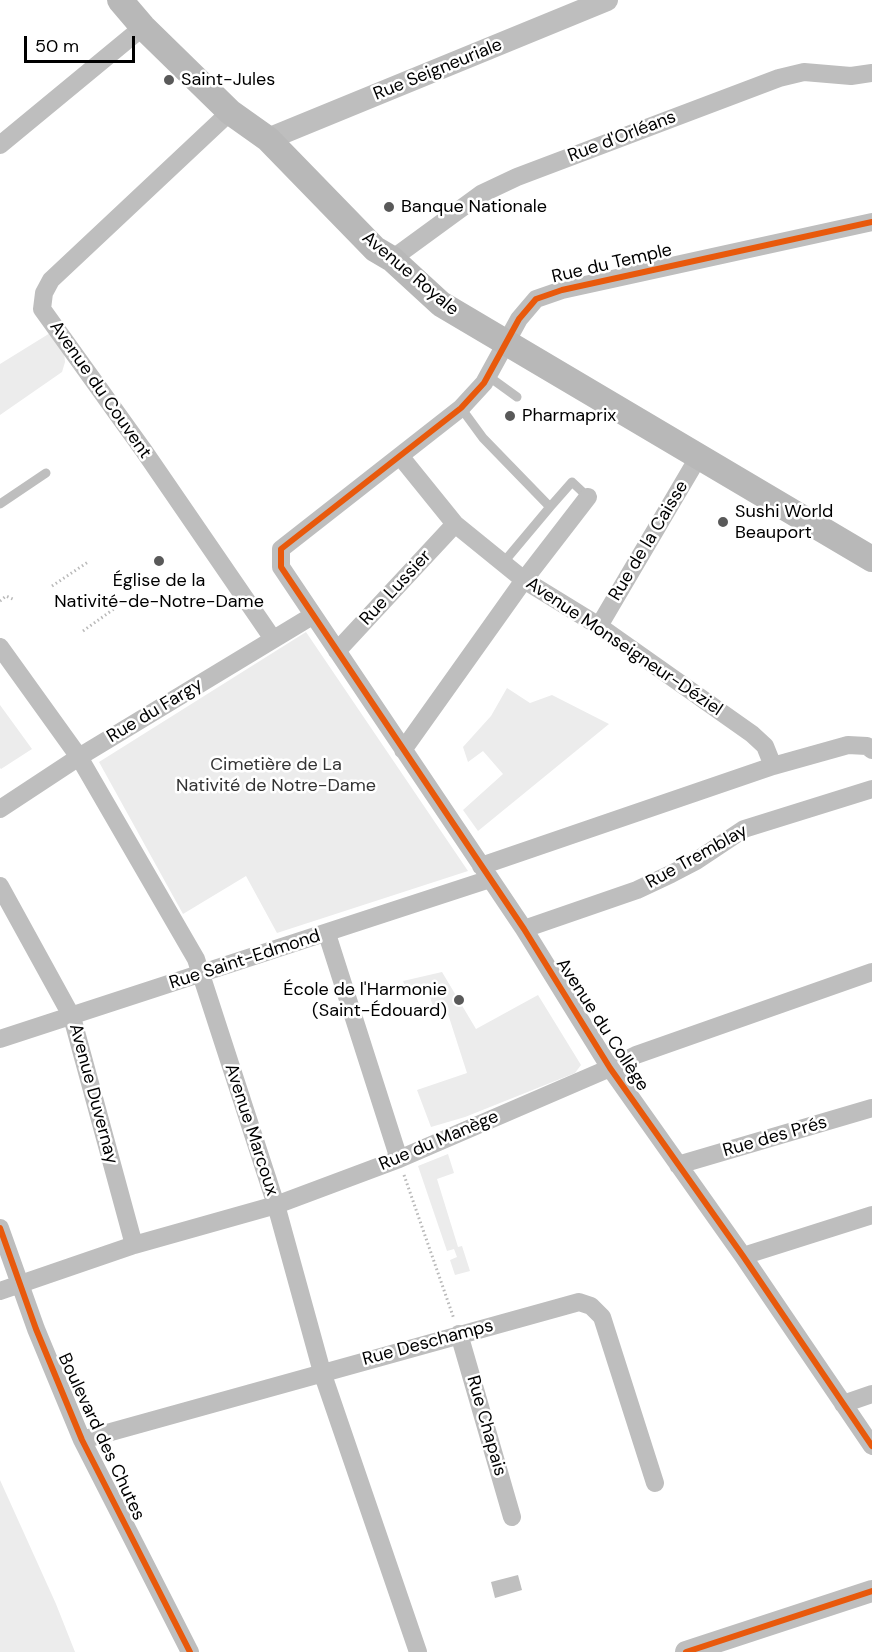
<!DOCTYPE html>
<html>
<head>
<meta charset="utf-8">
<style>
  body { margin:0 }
  #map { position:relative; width:872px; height:1652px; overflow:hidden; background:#fff; font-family:"DM Sans",sans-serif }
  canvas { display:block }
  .scale { position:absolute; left:24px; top:36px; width:111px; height:27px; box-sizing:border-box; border:3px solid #000; border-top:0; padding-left:8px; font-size:18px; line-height:21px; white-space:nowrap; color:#000; -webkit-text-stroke:4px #fff; paint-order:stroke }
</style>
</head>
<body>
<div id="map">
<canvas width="872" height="1652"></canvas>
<div class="scale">50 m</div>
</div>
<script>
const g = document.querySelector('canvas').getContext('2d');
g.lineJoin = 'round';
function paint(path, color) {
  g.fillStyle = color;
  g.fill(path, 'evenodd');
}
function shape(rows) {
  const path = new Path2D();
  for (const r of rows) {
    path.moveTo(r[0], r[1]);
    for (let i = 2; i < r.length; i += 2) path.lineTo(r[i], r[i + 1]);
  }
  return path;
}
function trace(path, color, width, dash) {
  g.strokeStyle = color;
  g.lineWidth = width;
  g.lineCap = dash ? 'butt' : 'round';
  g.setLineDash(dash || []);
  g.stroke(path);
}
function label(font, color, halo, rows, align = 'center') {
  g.font = font + ' "DM Sans",sans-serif';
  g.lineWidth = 5;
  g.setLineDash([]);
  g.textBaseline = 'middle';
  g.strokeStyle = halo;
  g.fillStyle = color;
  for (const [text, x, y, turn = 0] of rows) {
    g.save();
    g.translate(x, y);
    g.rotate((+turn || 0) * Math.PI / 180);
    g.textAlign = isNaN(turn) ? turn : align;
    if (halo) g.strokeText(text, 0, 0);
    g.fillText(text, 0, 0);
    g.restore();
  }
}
const green = shape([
  [55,330,64,351,65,362,62,372,0,415,0,364],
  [306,632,468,871,277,933,246,876,183,914,99,762],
  [507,688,530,703,552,695,609,724,478,831,463,810,503,774,483,751,468,762,463,747,491,716],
  [0,705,32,749,1,769,0,768],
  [442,972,476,1029,538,995,581,1065,575,1073,465,1117,431,1127,417,1090,467,1073,448,1014,437,1018,429,994,419,997,415,988,407,991,403,981],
  [448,1154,454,1173,437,1179,458,1247,462,1246,470,1271,455,1275,450,1260,457,1257,454,1249,447,1251,418,1166],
  [0,1480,56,1604,75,1652,0,1652]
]);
const water = shape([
  [518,1575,522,1590,495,1598,491,1582]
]);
const path = shape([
  [52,586,88,562],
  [0,601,6,596,15,600],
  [83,631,118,606],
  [404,1175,454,1319]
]);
const service = shape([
  [488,376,517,397],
  [461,408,483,438,550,507,503,563],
  [0,504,46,473],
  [550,507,572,482,588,497]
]);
const minor = shape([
  [230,112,51,280,44,293,42,309,144,451,273,639],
  [0,145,143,27],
  [872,222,562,290,536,299,519,319,484,383,461,408,281,549,281,567,524,929,610,1068,743,1256,872,1446],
  [392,259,481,194,517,177,779,78,804,72,851,76,872,73],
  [400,456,455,524,524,580,599,626,752,734,765,746,773,766,848,745,867,746,872,750],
  [599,626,699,456],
  [0,647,79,757,196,959,276,1205,322,1372,418,1652],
  [337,651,455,524],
  [403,750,524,580,588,497],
  [0,809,79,757,312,616],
  [481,866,773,766],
  [0,886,72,1017,134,1245],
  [524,929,637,890,671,874,696,861,744,829,872,789],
  [327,934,399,1159],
  [0,1039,490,879],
  [678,1165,872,1108],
  [0,1228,36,1329,82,1440,190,1652],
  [743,1256,872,1215],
  [0,1291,134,1245,276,1205,399,1159,610,1068,636,1055,872,972],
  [459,1334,512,1517],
  [843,1404,872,1394],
  [82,1440,579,1302,591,1306,602,1317,655,1483]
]);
const tertiary = shape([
  [268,139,607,0],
  [686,1652,872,1591]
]);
const secondary = shape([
  [120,0,143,27,230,112,268,139,375,249,392,259,441,304,872,559]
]);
const cycleway = shape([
  [872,222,562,290,536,299,519,319,484,383,461,408,281,549,281,567,524,929,610,1068,743,1256,872,1446],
  [0,1228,36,1329,82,1440,190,1652],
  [686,1652,872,1591]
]);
const markers = [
  [169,80,6,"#595959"],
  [389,207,6,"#595959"],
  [510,416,6,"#595959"],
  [723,522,6,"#595959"],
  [159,561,6,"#595959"],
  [459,1000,6,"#595959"]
];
const streetNames = [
  ["Rue Seigneuriale",438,70,-22],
  ["Rue d'Orléans",622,137,-21],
  ["Rue du Temple",612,264,-13],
  ["Avenue Royale",410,274,40],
  ["Avenue du Couvent",100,390,55],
  ["Rue de la Caisse",649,541,-59],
  ["Rue Lussier",396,588,-47],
  ["Avenue Monseigneur-Déziel",624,647,34],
  ["Rue du Fargy",155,711,-31],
  ["Rue Tremblay",697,857,-29],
  ["Rue Saint-Edmond",245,960,-18],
  ["Avenue du Collège",602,1025,57],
  ["Avenue Duvernay",93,1094,75],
  ["Avenue Marcoux",251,1130,72],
  ["Rue des Prés",775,1137,-16],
  ["Rue du Manège",439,1141,-23],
  ["Rue Deschamps",428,1343,-15],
  ["Rue Chapais",486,1426,74],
  ["Boulevard des Chutes",101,1437,65]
];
const poiNames = [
  ["Saint-Jules",181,80],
  ["Banque Nationale",401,207],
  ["Pharmaprix",522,416],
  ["Sushi World",735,512],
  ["Beauport",735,533],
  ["Église de la",159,581,"center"],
  ["Nativité-de-Notre-Dame",159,602,"center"],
  ["École de l'Harmonie",447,990,"right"],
  ["(Saint-Édouard)",447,1011,"right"]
];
const parkNames = [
  ["Cimetière de La",276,765],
  ["Nativité de Notre-Dame",276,786]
];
paint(green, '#ececec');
paint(water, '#bfbfbf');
trace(path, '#b9b9b9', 3, [1.5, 3]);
trace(service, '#bebebe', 9);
trace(minor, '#bebebe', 18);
trace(tertiary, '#bebebe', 22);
trace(secondary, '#b8b8b8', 26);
trace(cycleway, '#e8590c', 6);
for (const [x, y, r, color] of markers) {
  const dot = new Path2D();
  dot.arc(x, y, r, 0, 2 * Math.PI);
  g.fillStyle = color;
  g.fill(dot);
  trace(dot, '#fff', 2);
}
label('18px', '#000', '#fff', streetNames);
label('18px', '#000', '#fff', poiNames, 'left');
label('18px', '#333', '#fff', parkNames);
</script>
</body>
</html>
